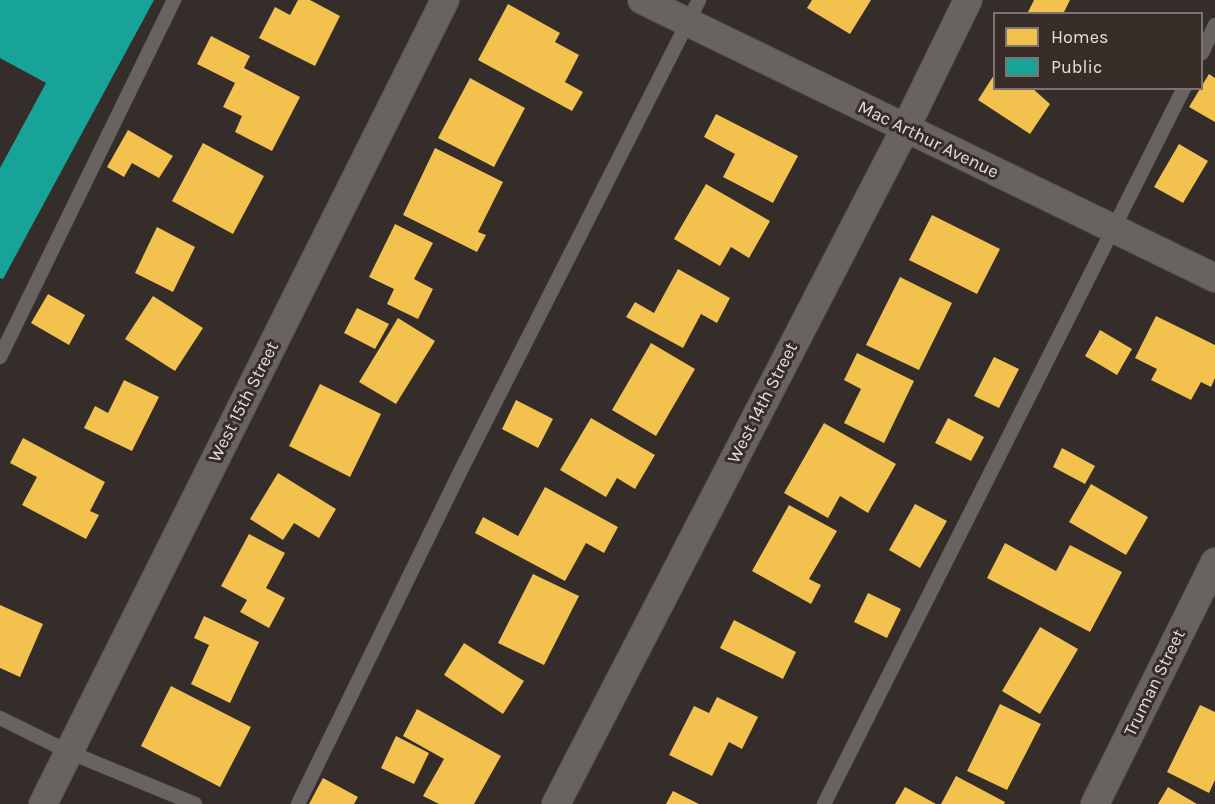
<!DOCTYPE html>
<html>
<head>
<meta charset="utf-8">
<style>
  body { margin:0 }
  #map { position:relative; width:1215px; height:804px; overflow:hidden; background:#342d2a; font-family:Karla,sans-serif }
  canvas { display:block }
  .legend { position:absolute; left:993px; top:12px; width:210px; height:78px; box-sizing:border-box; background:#372c27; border:2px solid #7d736f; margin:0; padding:8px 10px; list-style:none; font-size:18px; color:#e5dedb }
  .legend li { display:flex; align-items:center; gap:12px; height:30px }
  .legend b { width:30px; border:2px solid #7d736f }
</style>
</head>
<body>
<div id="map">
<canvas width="1215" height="804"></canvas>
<ul class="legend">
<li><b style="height:16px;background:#f2c14e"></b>Homes</li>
<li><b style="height:16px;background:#17a398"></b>Public</li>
</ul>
</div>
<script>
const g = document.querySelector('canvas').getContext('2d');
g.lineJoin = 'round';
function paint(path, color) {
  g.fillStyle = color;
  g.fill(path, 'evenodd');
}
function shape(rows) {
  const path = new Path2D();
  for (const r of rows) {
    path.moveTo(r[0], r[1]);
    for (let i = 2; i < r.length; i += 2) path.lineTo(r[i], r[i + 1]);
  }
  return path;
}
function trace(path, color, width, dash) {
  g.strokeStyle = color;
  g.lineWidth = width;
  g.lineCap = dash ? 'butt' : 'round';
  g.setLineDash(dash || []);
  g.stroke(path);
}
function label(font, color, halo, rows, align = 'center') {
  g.font = font + ' Karla,sans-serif';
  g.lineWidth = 6;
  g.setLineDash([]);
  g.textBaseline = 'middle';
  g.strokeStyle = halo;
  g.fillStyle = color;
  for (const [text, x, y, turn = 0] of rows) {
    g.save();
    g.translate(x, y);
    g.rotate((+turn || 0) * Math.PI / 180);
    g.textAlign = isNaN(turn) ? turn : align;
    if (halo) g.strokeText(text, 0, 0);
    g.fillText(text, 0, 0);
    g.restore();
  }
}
const homes = shape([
  [298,0,310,0,340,16,315,66,259,38,275,7,290,15],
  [812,0,871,0,850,34,807,8],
  [1034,0,1070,0,1063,14,1027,14],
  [508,4,560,33,555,42,579,55,565,82,583,92,572,111,478,60],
  [211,36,250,56,244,68,300,97,272,151,235,132,242,116,223,107,235,83,197,64],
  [1209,74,1215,78,1215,122,1189,107],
  [994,75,994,88,1032,88,1050,104,1030,134,978,100],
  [470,78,525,108,494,167,438,138],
  [716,114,798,156,773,203,723,177,735,154,704,137],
  [128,130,173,156,159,178,132,163,124,177,107,167],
  [203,143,264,176,233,234,172,201],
  [1179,144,1208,161,1183,203,1154,187],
  [435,148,503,182,478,232,486,235,477,252,403,215],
  [706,184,770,221,749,258,731,247,720,266,674,239],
  [932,215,1000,249,977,294,909,260],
  [395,224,433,243,414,279,433,289,418,319,387,304,394,289,369,277],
  [157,227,195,247,173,292,135,273],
  [678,269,730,298,717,323,701,314,683,348,626,317,635,302,654,313],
  [900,277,952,303,919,370,866,345],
  [48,294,85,315,69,345,31,323],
  [153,296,203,328,175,371,125,339],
  [357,308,389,324,375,349,344,333],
  [1156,316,1215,345,1215,378,1211,387,1201,382,1191,400,1151,380,1157,369,1135,358],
  [398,318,435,341,396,404,359,382],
  [1100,330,1132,349,1117,375,1085,356],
  [651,343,695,369,656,436,612,410],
  [857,353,914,381,884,443,844,423,861,389,844,380],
  [994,357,1019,369,999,408,974,396],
  [124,380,159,397,132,451,84,428,95,406,108,413],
  [320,384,381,414,350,477,289,446],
  [516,400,553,419,538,448,502,429],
  [591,418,655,455,635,489,617,478,606,497,560,470],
  [948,418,984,437,971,461,935,443],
  [824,423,896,464,868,513,840,496,828,518,784,493],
  [23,438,105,482,90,511,99,515,86,539,22,505,37,477,10,463],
  [1062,448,1095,466,1085,484,1053,467],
  [278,473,336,509,319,538,294,523,283,540,250,519],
  [1091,484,1148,517,1126,555,1069,522],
  [545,487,618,527,604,553,586,543,565,581,475,533,483,517,518,536],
  [915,504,947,521,920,568,889,550],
  [789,505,837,531,809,579,821,585,811,604,752,571],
  [249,534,285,553,266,588,285,598,269,628,240,612,247,600,221,586],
  [1005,543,1056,571,1070,545,1122,572,1090,632,987,578],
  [533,574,579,596,544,665,498,643],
  [868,593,901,609,887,638,854,622],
  [0,605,43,624,20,677,0,668],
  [204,616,259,642,230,703,191,684,209,645,194,638],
  [734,620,796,652,783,679,720,648],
  [1040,627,1078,649,1040,714,1002,691],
  [464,643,524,681,503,714,444,675],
  [171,686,251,727,220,787,141,746],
  [717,697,758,717,742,749,729,742,712,776,669,755,694,706,709,713],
  [1000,704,1041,724,1007,790,967,771],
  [1200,705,1215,712,1215,780,1209,793,1167,772],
  [417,709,501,756,474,804,439,804,423,796,444,759,403,736],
  [396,736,429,753,414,784,381,768],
  [956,776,1005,802,1004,804,941,804],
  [323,778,358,797,354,804,309,804],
  [905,787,936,804,895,804],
  [1168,787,1197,804,1158,804],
  [673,791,699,804,666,804]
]);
const public = shape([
  [0,0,154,0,3,279,0,278,0,168,46,83,0,58]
]);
const lane = shape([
  [1202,53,1215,25],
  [0,357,174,0],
  [0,718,69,752,195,804],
  [298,804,461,470,699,0],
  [824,804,1184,88]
]);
const street = shape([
  [642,0,1215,278],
  [43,804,445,0],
  [556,804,905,129,968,0],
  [1095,804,1215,562]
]);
const streetNames = [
  ["Mac Arthur Avenue",928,140,26],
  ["West 15th Street",244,402,-63],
  ["West 14th Street",763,403,-63],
  ["Truman Street",1155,683,-64]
];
paint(homes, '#f2c14e');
paint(public, '#17a398');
trace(lane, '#4f4a48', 15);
trace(street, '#4f4a48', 30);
trace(lane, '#686360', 14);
trace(street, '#686360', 28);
label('18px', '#e5dedb', '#372c27', streetNames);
</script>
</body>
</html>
